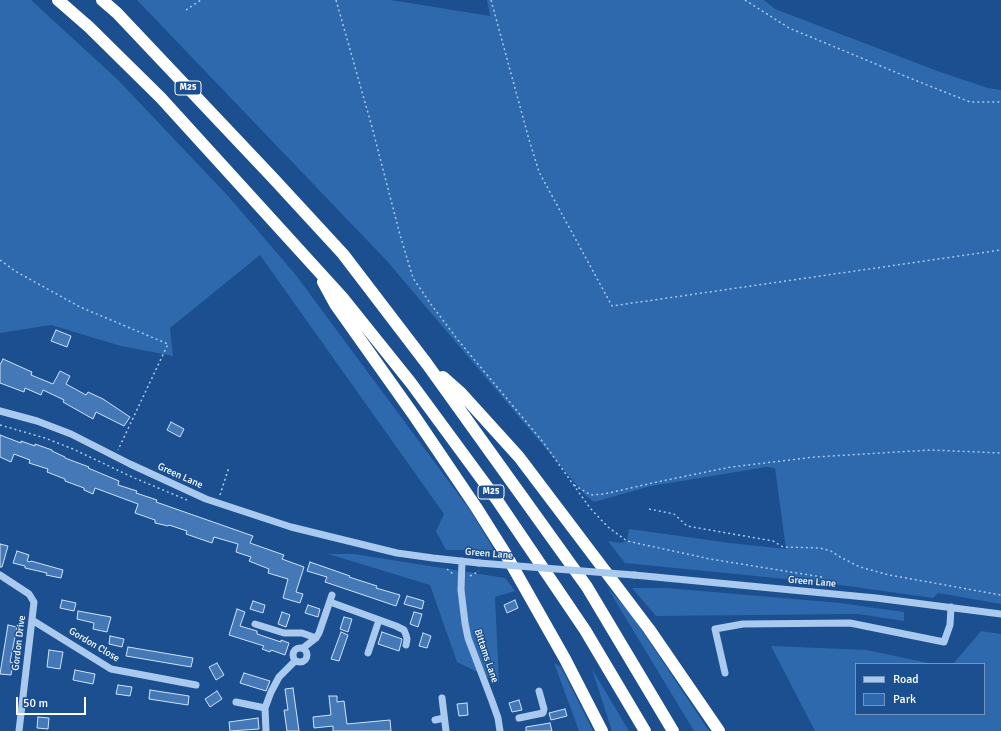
<!DOCTYPE html>
<html>
<head>
<meta charset="utf-8">
<style>
  body { margin:0 }
  #map { position:relative; width:1001px; height:731px; overflow:hidden; background:#1b4f8f; font-family:Signika,sans-serif }
  canvas { display:block }
  .legend { position:absolute; left:855px; top:663px; width:130px; height:52px; box-sizing:border-box; background:#1b4f8f; border:1px solid #7695bc; margin:0; padding:5px 7px; list-style:none; font-size:12px; color:#fff }
  .legend li { display:flex; align-items:center; gap:8px; height:20px }
  .legend b { width:20px; border:1px solid #7695bc }
  .scale { position:absolute; left:16px; top:697px; width:70px; height:18px; box-sizing:border-box; border:2px solid #fff; border-top:0; padding-left:5px; font-size:12px; line-height:14px; white-space:nowrap; color:#fff; -webkit-text-stroke:3px #1b4f8f; paint-order:stroke }
</style>
</head>
<body>
<div id="map">
<canvas width="1001" height="731"></canvas>
<ul class="legend">
<li><b style="height:5px;background:#a9c9ee"></b>Road</li>
<li><b style="height:11px;background:#2e69ad"></b>Park</li>
</ul>
<div class="scale">50 m</div>
</div>
<script>
const g = document.querySelector('canvas').getContext('2d');
g.lineJoin = 'round';
function paint(path, color) {
  g.fillStyle = color;
  g.fill(path, 'evenodd');
}
function shape(rows) {
  const path = new Path2D();
  for (const r of rows) {
    if (r.length === 3) {
      path.moveTo(r[0] + r[2], r[1]);
      path.arc(r[0], r[1], r[2], 0, 2 * Math.PI);
      continue;
    }
    path.moveTo(r[0], r[1]);
    for (let i = 2; i < r.length; i += 2) path.lineTo(r[i], r[i + 1]);
  }
  return path;
}
function trace(path, color, width, dash) {
  g.strokeStyle = color;
  g.lineWidth = width;
  g.lineCap = dash ? 'butt' : 'round';
  g.setLineDash(dash || []);
  g.stroke(path);
}
function label(font, color, halo, rows, align = 'center') {
  g.font = font + ' Signika,sans-serif';
  g.lineWidth = 3;
  g.setLineDash([]);
  g.textBaseline = 'middle';
  g.strokeStyle = halo;
  g.fillStyle = color;
  for (const [text, x, y, turn = 0] of rows) {
    g.save();
    g.translate(x, y);
    g.rotate((+turn || 0) * Math.PI / 180);
    g.textAlign = isNaN(turn) ? turn : align;
    if (halo) g.strokeText(text, 0, 0);
    g.fillText(text, 0, 0);
    g.restore();
  }
}
const green = shape([
  [0,0,31,0,118,80,228,196,295,274,470,510,494,550,446,550,436,531,444,514,260,255,170,328,173,356,121,346,51,325,0,333],
  [137,0,391,0,490,16,487,0,764,0,775,9,940,72,988,88,1001,90,1001,604,938,593,933,598,826,583,625,563,608,541,620,543,627,541,629,529,730,543,786,549,775,468,766,467,651,486,594,502,586,496,387,261],
  [328,554,354,554,505,578,515,591,495,597,499,683,457,662,430,585],
  [607,587,631,614,709,731,694,731],
  [632,588,667,588,840,603,904,612,904,621,858,614,656,616],
  [981,631,1001,634,1001,731,815,731,771,646,867,650,933,664,856,664,856,714,984,714,984,664,953,664],
  [554,663,561,667,593,731,579,731],
  [592,669,629,731,612,731]
]);
const building = shape([
  [56,330,71,336,67,347,51,341,56,330],
  [3,359,32,372,31,375,53,384,60,371,70,376,66,384,86,395,88,392,103,399,130,417,124,426,96,412,93,419,63,402,64,400,43,390,41,395,25,388,24,392,0,383,0,365,3,359],
  [171,422,184,429,180,437,167,430,171,422],
  [0,435,21,443,21,441,35,446,35,444,52,450,52,451,65,457,65,458,89,467,88,468,119,481,118,485,137,491,136,493,157,500,156,502,253,536,250,543,284,555,282,559,304,567,296,592,303,594,300,603,283,598,288,579,268,573,269,569,249,561,251,557,236,552,238,544,214,537,212,543,186,534,187,531,169,525,168,526,155,523,155,520,135,513,138,504,95,488,93,494,84,490,84,488,65,481,65,479,47,472,48,469,29,463,30,460,14,454,11,462,0,457,0,435],
  [0,544,8,546,2,567,0,567,0,544],
  [17,551,29,555,27,561,30,562,31,561,63,570,61,578,46,575,47,573,25,568,25,566,13,563,17,551],
  [310,562,350,576,349,577,377,586,376,588,400,595,396,606,325,582,327,577,307,571,310,562],
  [407,596,424,601,422,609,404,604,407,596],
  [62,600,76,603,74,611,60,608,62,600],
  [515,600,518,608,507,613,504,605,515,600],
  [253,601,265,605,263,613,250,609,253,601],
  [308,605,320,609,318,617,305,613,308,605],
  [237,609,245,612,240,626,257,631,257,634,281,642,281,640,289,643,285,655,271,650,270,652,262,649,264,646,229,635,237,609],
  [78,611,111,617,107,632,93,629,94,623,77,619,78,611],
  [282,612,290,615,286,627,278,624,282,612],
  [414,612,422,614,418,627,410,624,414,612],
  [344,617,352,619,348,632,340,629,344,617],
  [8,625,17,627,10,662,13,663,11,675,0,674,8,625],
  [341,632,348,635,339,661,331,659,341,632],
  [382,632,402,639,399,651,378,644,382,632],
  [423,633,431,636,427,648,419,646,423,633],
  [110,636,124,639,122,647,109,644,110,636],
  [128,647,193,658,191,667,126,656,128,647],
  [49,650,63,652,60,669,47,667,49,650],
  [217,663,224,675,216,680,209,667,217,663],
  [75,670,95,674,93,684,73,680,75,670],
  [244,673,270,681,266,691,240,683,244,673],
  [118,685,132,687,130,696,116,694,118,685],
  [293,688,299,731,287,731,284,710,288,710,285,689,293,688],
  [150,690,189,696,188,705,149,699,150,690],
  [217,691,222,699,210,707,205,699,217,691],
  [329,696,337,696,337,702,344,701,347,724,390,720,391,731,333,731,333,726,314,728,313,717,331,715,329,696],
  [519,700,522,710,512,712,509,703,519,700],
  [467,703,468,715,459,716,457,704,467,703],
  [565,709,567,716,551,720,549,713,565,709],
  [38,717,49,718,48,729,37,728,38,717],
  [258,718,259,729,230,731,229,722,258,718],
  [550,723,552,731,526,731,526,727,550,723]
]);
const path = shape([
  [336,0,372,127,400,235,413,278,430,303,458,340,543,442,590,508,608,527,627,541,710,559,822,577,826,584],
  [491,0,528,136,539,172,612,306,1001,250],
  [745,0,789,28,912,79,970,102,1001,102],
  [186,10,201,0],
  [0,260,15,271,80,307,168,344,118,450],
  [0,425,45,438,73,449,132,477,187,500],
  [574,485,591,495,604,494,657,482,731,467,815,457,930,450,1001,453],
  [220,495,229,467],
  [649,509,674,514,687,526,773,541,783,547,820,548,831,551,840,557,860,567,889,575,1001,595],
  [447,569,453,574],
  [470,576,479,571]
]);
const minor = shape([
  [0,411,37,421,71,434,130,464,206,499,291,527,397,553,433,558,479,563],
  [462,561,461,590,465,623,468,638,492,701,498,718,500,731],
  [0,575,29,594,34,602,19,731],
  [634,575,876,598,1001,614],
  [330,602,396,626,404,630,406,635,407,639,406,645],
  [32,620,111,669,196,685],
  [255,624,284,633,302,633,316,638],
  [300,655,7],
  [303,648,316,638,319,633,332,595],
  [368,653,379,620],
  [725,673,715,629,743,624,850,623,944,642,950,625,951,607],
  [442,698,446,731],
  [236,702,265,708],
  [519,718,543,713,544,709,539,691],
  [435,720,444,718],
  [266,731,265,708,271,692,279,677,295,661]
]);
const highway = shape([
  [58,0,89,27,161,98,342,297,411,383,497,500,585,630,645,731],
  [102,0,117,13,273,178,343,254,427,364,587,587,673,731],
  [323,282,335,304,413,414,476,507,505,553,565,659,602,731],
  [443,377,461,393,519,457,649,629,719,731]
]);
const minorBridge = shape([
  [479,563,634,575]
]);
const shields = [
  [188,88,26],
  [491,492,26]
];
const shieldNames = [
  ["M25",188,88],
  ["M25",491,492]
];
const streetNames = [
  ["Green Lane",180,476,24],
  ["Green Lane",489,554,5],
  ["Green Lane",812,582,5],
  ["Gordon Drive",19,643,-83],
  ["Gordon Close",94,645,31],
  ["Bittams Lane",486,656,71]
];
paint(green, '#2e69ad');
paint(building, '#4478b7');
trace(building, '#cfe3fa', 1);
trace(path, '#a9c9ee', 1.5, [2, 3]);
trace(minor, '#a9c9ee', 7);
trace(highway, '#fff', 12);
trace(minorBridge, '#a9c9ee', 7);
for (const [x, y, w] of shields) {
  const box = new Path2D();
  box.roundRect(x - w / 2, y - 7, w, 14, 3);
  g.fillStyle = '#1b4f8f';
  g.fill(box);
  trace(box, '#fff', 1);
}
label('bold 9px', '#fff', null, shieldNames);
label('10px', '#fff', '#1b4f8f', streetNames);
</script>
</body>
</html>
